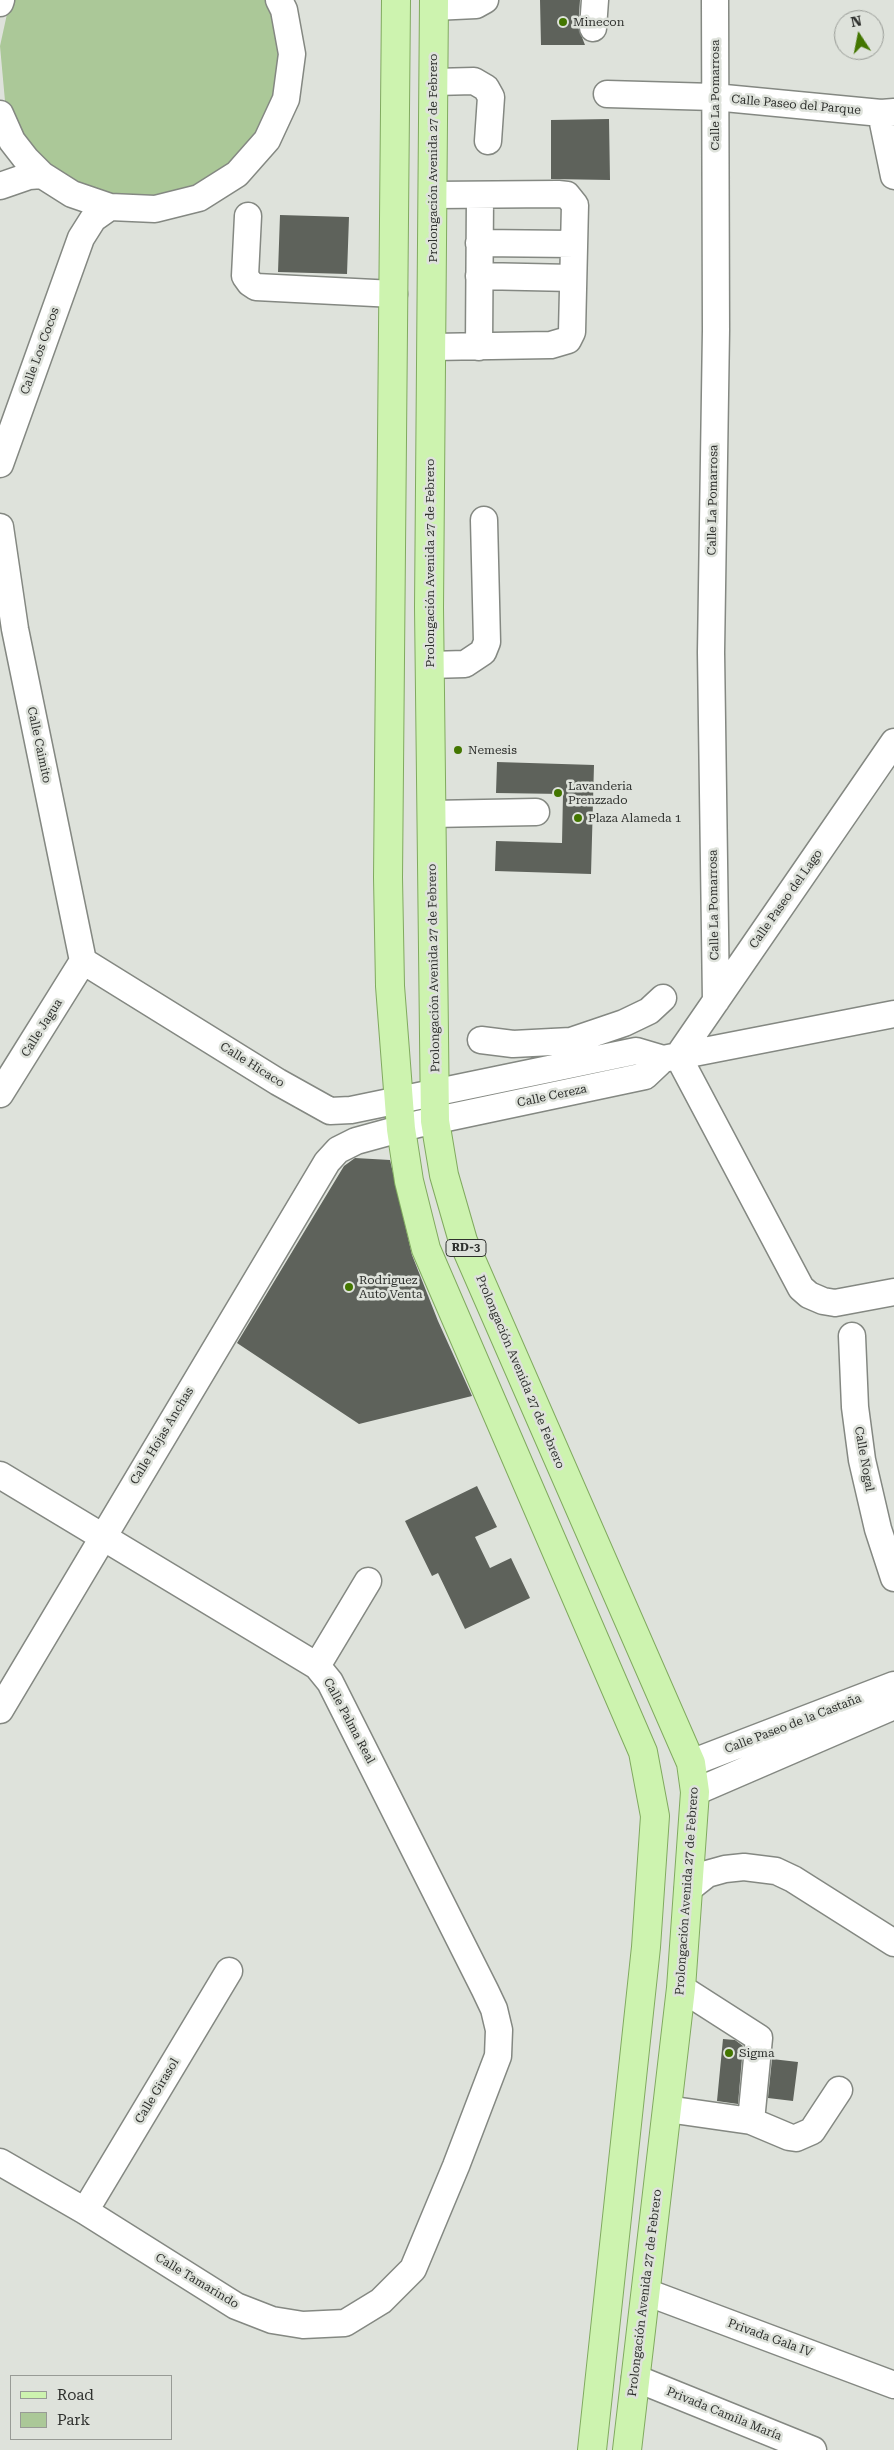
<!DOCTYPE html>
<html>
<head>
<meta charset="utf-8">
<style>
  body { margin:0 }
  #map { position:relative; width:894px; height:2450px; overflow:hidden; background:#dee2db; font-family:"Roboto Serif",serif }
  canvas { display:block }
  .legend { position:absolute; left:10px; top:2375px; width:162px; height:65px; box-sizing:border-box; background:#dee2db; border:1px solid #989b96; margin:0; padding:6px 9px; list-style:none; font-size:15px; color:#2f312e }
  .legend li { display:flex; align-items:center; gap:10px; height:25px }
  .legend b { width:25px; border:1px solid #989b96 }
  .north { position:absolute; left:834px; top:10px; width:50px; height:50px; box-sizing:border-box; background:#dee2db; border:1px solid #989b96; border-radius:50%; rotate:349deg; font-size:14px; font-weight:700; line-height:20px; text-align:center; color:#2f312e }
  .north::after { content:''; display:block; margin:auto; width:18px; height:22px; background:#437600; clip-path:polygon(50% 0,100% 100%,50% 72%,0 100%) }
</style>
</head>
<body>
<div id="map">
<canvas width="894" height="2450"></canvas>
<ul class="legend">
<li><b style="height:6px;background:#cdf3af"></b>Road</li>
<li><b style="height:14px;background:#abc898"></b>Park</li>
</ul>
<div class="north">N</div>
</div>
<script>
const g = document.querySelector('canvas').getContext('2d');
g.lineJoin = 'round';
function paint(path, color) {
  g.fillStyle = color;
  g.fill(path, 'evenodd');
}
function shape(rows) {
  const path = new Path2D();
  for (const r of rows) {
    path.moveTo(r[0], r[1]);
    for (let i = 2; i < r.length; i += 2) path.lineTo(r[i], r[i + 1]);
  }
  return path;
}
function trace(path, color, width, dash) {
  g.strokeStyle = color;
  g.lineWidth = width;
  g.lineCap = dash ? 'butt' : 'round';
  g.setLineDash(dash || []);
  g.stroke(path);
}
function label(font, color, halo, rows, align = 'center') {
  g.font = font + ' "Roboto Serif",serif';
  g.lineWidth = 5;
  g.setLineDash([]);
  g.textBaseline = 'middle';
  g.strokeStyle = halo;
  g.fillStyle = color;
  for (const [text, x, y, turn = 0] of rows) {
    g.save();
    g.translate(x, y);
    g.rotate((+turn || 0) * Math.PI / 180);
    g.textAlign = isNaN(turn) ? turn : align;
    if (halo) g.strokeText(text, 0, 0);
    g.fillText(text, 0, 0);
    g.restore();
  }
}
const green = shape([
  [12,0,266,0,278,27,280,76,272,107,248,149,210,180,164,197,109,196,64,177,28,144,5,101,0,46,9,5]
]);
const building = shape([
  [540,0,580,0,578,27,585,45,541,45],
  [609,119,610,180,551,179,551,120],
  [280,215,349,217,347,274,278,272],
  [497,762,594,765,591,874,495,871,496,841,562,843,563,794,496,793],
  [355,1158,390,1160,412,1255,438,1321,472,1396,359,1424,237,1343,344,1166],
  [477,1486,497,1527,475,1537,490,1568,511,1558,530,1598,465,1629,438,1573,432,1576,405,1521],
  [723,2039,735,2040,743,2046,738,2104,717,2101],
  [772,2059,798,2062,793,2101,768,2098]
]);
const minor = shape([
  [715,0,716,330,711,652,716,1001],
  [0,3,1,0],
  [434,7,476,5,485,0],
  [593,28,595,0],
  [434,82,474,81,486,88,491,97,488,141],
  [607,94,714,97,881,113,894,112],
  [881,113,894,176],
  [0,114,12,141,26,159,42,175,72,194,110,207,155,209,199,198,237,174,267,140,286,99,292,54,284,10,279,0],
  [0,186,29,176,42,175],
  [248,216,245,276,250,283,256,287,394,294],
  [479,243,574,244],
  [479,276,573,278],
  [432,347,551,345,568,340,572,332,575,205,567,195,558,194,433,195],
  [479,347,480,195],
  [0,464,81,238,93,219,110,207],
  [0,527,15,629,83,961],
  [430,665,465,664,483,652,487,642,484,520],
  [894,742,678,1056,801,1288,809,1295,823,1301,835,1303,894,1292],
  [432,814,536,812],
  [83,961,278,1082,330,1111,351,1110,636,1051,663,1059],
  [481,1040,513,1044,571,1041,624,1023,649,1011,663,998],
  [0,1094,83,961],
  [852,1336,855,1407,862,1460,878,1529,894,1578],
  [0,1475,317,1666,330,1682,485,1990,494,2009,499,2030,498,2056,456,2166,413,2269,381,2301,345,2323,303,2325,272,2320,236,2306,85,2211,0,2162],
  [317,1666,368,1581],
  [0,1710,327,1162,338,1150,356,1141,418,1124,645,1076,663,1059,894,1014],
  [691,1763,894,1685],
  [695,1792,894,1706],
  [688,1889,707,1874,725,1869,744,1867,776,1871,793,1879,894,1943],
  [681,1988,759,2038,751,2121],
  [667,2109,751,2121,789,2137,796,2138,812,2131,839,2090],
  [85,2211,229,1971],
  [646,2292,894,2385],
  [635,2378,813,2450]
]);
const major = shape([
  [396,0,388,877,390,986,401,1129,409,1181,426,1249,643,1752,655,1816,646,1947,592,2450],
  [434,0,429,607,435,1121,444,1175,463,1241,691,1763,695,1792,681,1988,627,2450]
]);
const markers = [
  [563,22,5,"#437600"],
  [458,750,5,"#437600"],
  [558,793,5,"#437600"],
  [578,818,5,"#437600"],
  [349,1287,5,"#437600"],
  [729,2053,5,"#437600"]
];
const shields = [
  [466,1248,40]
];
const shieldNames = [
  ["RD-3",466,1248]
];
const poiNames = [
  ["Minecon",573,22],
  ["Nemesis",468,750],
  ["Lavanderia",568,786],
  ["Prenzzado",568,800],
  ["Plaza Alameda 1",588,818],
  ["Rodriguez",359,1280],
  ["Auto Venta",359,1294],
  ["Sigma",739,2053]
];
const streetNames = [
  ["Calle La Pomarrosa",715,95,-90],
  ["Calle Paseo del Parque",796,105,5],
  ["Prolongación Avenida 27 de Febrero",433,158,-90],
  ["Calle Los Cocos",40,351,-70],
  ["Calle La Pomarrosa",713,500,-89],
  ["Prolongación Avenida 27 de Febrero",430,563,-90],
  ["Calle Caimito",39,745,78],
  ["Calle Paseo del Lago",786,899,-55],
  ["Calle La Pomarrosa",714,905,-91],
  ["Prolongación Avenida 27 de Febrero",434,968,-91],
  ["Calle Jagua",42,1028,-58],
  ["Calle Hicaco",252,1065,32],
  ["Calle Cereza",552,1096,-12],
  ["Prolongación Avenida 27 de Febrero",520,1372,67],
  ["Calle Hojas Anchas",162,1436,-59],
  ["Calle Nogal",864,1459,80],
  ["Calle Palma Real",349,1721,62],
  ["Calle Paseo de la Castaña",793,1724,-21],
  ["Prolongación Avenida 27 de Febrero",687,1891,-86],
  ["Calle Girasol",157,2091,-59],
  ["Calle Tamarindo",197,2281,31],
  ["Prolongación Avenida 27 de Febrero",645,2293,-83],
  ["Privada Gala IV",770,2338,20],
  ["Privada Camila María",724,2414,22]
];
paint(green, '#abc898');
paint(building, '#5e625b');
trace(minor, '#848882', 29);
trace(major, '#80aa5f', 30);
trace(minor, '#fff', 26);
trace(major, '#cdf3af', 28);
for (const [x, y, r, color] of markers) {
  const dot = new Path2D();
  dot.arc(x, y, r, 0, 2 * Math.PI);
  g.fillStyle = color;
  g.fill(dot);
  trace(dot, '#dee2db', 2);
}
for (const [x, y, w] of shields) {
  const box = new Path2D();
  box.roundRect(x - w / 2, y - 8.5, w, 17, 4);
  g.fillStyle = '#dee2db';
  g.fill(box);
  trace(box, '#2f312e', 1);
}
label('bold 11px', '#2f312e', null, shieldNames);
label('12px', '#2f312e', '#dee2db', poiNames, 'left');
label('12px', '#2f312e', '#dee2db', streetNames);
</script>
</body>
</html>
